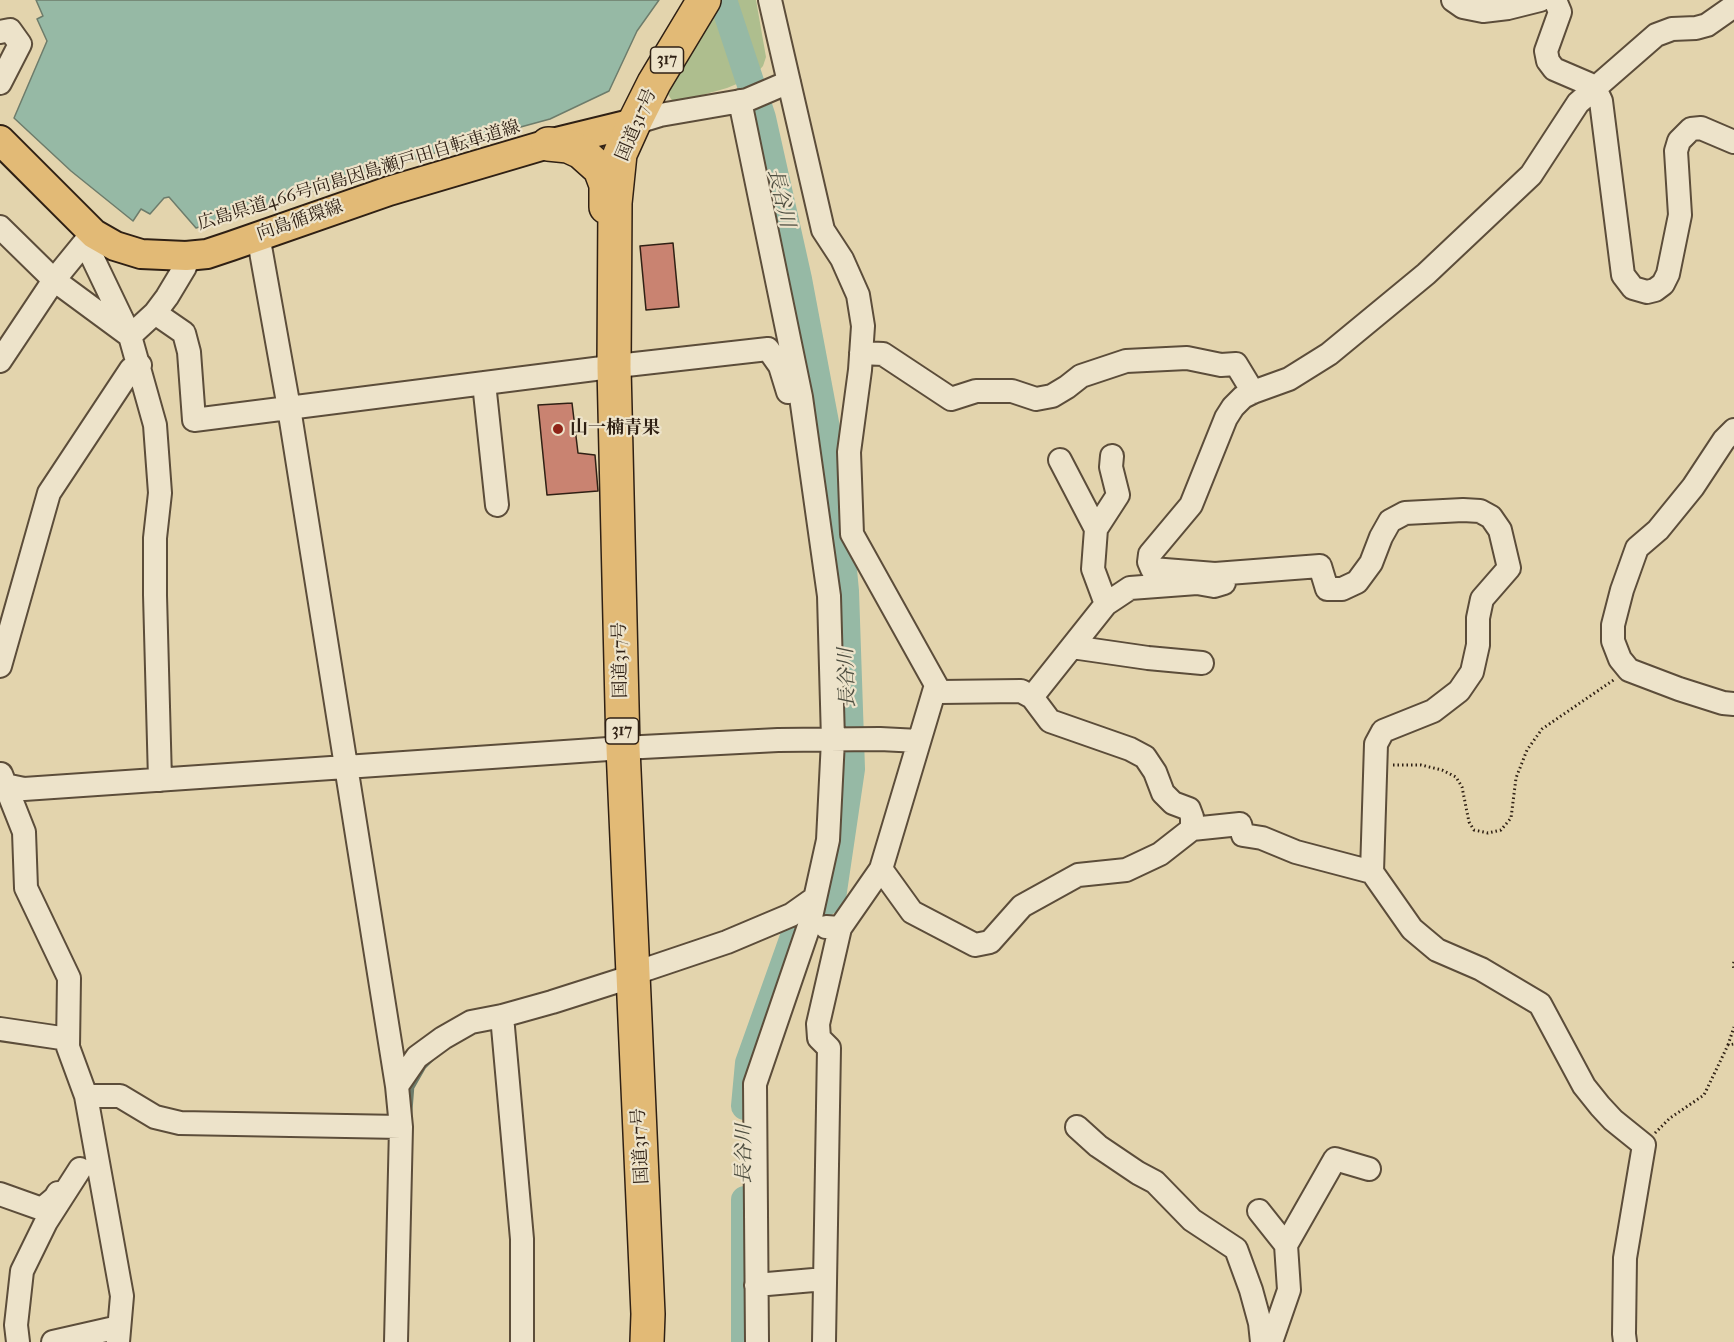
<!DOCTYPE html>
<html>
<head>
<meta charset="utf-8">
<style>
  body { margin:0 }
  canvas { display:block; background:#e3d4ad }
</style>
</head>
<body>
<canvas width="1734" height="1342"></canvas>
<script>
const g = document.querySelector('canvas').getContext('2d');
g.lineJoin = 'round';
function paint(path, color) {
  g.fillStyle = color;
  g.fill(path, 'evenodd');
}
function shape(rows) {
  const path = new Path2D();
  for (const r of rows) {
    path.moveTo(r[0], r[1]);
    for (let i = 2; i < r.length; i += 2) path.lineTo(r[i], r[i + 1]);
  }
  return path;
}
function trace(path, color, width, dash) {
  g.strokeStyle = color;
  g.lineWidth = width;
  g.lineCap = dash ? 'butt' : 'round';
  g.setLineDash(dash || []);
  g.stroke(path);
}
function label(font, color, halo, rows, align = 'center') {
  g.font = font + ' "IM FELL French Canon","Noto Serif JP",serif';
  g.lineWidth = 4.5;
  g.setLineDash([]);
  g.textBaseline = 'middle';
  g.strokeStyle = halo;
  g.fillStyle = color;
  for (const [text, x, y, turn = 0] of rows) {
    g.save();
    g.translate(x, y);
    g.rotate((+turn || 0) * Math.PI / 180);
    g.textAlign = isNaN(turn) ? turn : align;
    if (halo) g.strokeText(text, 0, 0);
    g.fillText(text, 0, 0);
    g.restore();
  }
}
const green = shape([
  [721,0,756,0,766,57,763,66,752,78,744,81,727,88,674,103,667,93,714,6]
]);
const water = shape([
  [36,0,659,0,637,31,609,91,550,119,495,134,196,228,169,197,164,198,150,214,141,209,133,221,71,171,14,118,47,41,37,19,43,16,36,0]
]);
const stream = shape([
  [410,1114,412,1088,424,1067,433,1058]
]);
const river = shape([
  [723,0,762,118,798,279,833,465,845,591,851,769,832,898,801,917,749,1063,745,1106],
  [745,1200,745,1342]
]);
const building = shape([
  [673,243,679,307,646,310,640,246,673,243],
  [572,403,578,453,595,455,598,491,547,495,538,405,572,403]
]);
const path = shape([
  [1393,765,1421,765,1442,770,1456,777,1462,787,1469,822,1474,830,1488,833,1501,830,1511,818,1516,778,1527,750,1542,729,1615,679],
  [1734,962,1733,965,1734,969],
  [1728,1045,1734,1027],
  [1655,1133,1670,1118,1704,1095,1728,1045,1734,1044]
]);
const minor = shape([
  [770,0,823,230,842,259,858,295,863,326,860,370,849,452,852,534,940,692,1021,691,1032,697,1050,721,1130,749,1145,757,1155,772,1163,793,1173,803,1189,809,1192,817,1192,829],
  [1453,0,1463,7,1483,11,1508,8,1540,0],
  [1555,0,1560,12,1546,51,1548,61,1554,69,1589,84,1595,88,1601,101,1623,275,1633,288,1647,292,1655,290,1663,284,1668,274,1680,215,1676,151,1679,141,1691,129,1701,128,1734,142],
  [0,32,10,30,20,44,0,83],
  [740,101,801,397,829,596,833,740,828,840,809,926,755,1084,757,1342],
  [634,123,660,115,747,100,789,82],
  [0,227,54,280,130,336,155,313,167,297,185,267,186,256],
  [94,234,85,242,130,336,155,425,160,493,155,538,155,595,160,780],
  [258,235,289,408,397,1086,401,1127,396,1342],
  [155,313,184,333,189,352,194,420,626,365,768,349,780,366,788,392],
  [861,353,883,354,951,399,976,391,1012,391,1036,399,1052,396,1067,387,1081,376,1126,361,1187,358,1221,365,1236,364,1253,392],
  [0,361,54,280,85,242],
  [484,383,497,505],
  [1734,430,1724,440,1693,487,1658,530,1637,548,1622,590,1613,625,1613,641,1620,659,1629,670,1679,689,1723,703,1734,704],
  [1060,460,1096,529,1093,569,1106,604],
  [1096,529,1118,495,1111,467,1112,456],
  [1215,574,1320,566,1327,589,1342,589,1357,582,1371,563,1381,537,1390,521,1405,513,1463,510,1480,511,1491,517,1500,530,1509,568,1482,599,1478,618,1478,645,1472,672,1459,691,1433,711,1383,731,1376,744,1372,872,1412,929,1437,950,1481,969,1540,1004,1584,1086,1600,1106,1613,1120,1644,1145,1625,1258,1624,1334,1625,1342],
  [1072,647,1148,658,1202,663],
  [0,666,49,493,131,369,140,365],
  [1032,697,1106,604,1130,588,1197,583,1214,586,1224,583,1224,579,1215,574,1152,569,1149,562,1150,554,1191,505,1226,418,1233,407,1243,397,1253,392,1289,379,1329,354,1426,274,1531,175,1578,103,1656,35,1672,29,1696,28,1707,25,1734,6],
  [1,774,24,832,26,888,69,978,68,1047,86,1096,122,1296,118,1342],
  [0,784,24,789,623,748,778,740,880,739,919,741],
  [881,869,912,912,975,945,990,942,1022,906,1078,875,1126,870,1160,854,1192,829,1240,824,1243,835,1262,838,1296,852,1372,872],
  [826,927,840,928,881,869,936,685],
  [502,1016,522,1239,522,1342],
  [0,1029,68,1039],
  [397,1086,417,1057,443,1038,471,1022,502,1016,552,1002,621,980,644,970,727,942,791,915,815,898],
  [86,1096,120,1096,155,1117,180,1123,401,1127],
  [1077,1127,1098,1146,1138,1173,1155,1182,1192,1220,1236,1249,1251,1290,1260,1323,1262,1342],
  [0,1194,42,1209,55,1198,58,1193],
  [1259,1211,1286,1245],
  [756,1285,825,1279],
  [18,1342,16,1325,22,1271,46,1222,80,1169],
  [53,1342,119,1327],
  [824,1342,829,1048,819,1038,818,1024,840,928],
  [1271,1342,1289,1290,1286,1245,1335,1159,1369,1169]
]);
const major = shape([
  [0,140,94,234,115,246,141,254,186,256,207,254,231,246,389,191,548,144,634,123]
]);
const highway = shape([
  [548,144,568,146,581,152,600,169,606,185,606,207],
  [647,1342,648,1314,623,748,614,367,615,203,620,154,634,123,654,83,704,0]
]);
const markers = [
  [558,429,6,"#8f2418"]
];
const shields = [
  [667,60,33],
  [622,731,33]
];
const shieldNames = [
  ["317",667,60],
  ["317",622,731]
];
const streetNames = [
  ["国道317号",637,125,-67],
  ["広島県道466号向島因島瀬戸田自転車道線",359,176,-17],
  ["向島循環線",300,221,-19],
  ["国道317号",621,660,-91],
  ["国道317号",641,1146,-93]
];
const poiNames = [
  ["山一楠青果",570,429]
];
const waterNames = [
  ["長谷川",780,198,77],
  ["長谷川",848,678,-92],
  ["長谷川",745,1154,-90]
];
paint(green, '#aebe8e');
paint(water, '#96b9a5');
trace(water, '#6d7c6b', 1.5);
trace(stream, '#6d7c6b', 4.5);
trace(river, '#96b9a5', 28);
paint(building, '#c98371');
trace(building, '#2f2014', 1.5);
trace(minor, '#5c4d3a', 26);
trace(major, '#2f2014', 32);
trace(highway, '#2f2014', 36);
trace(path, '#2f2014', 3, [1.5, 3]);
trace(minor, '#ede3ca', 22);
trace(major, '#e2ba76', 28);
trace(highway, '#e2ba76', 33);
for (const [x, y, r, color] of markers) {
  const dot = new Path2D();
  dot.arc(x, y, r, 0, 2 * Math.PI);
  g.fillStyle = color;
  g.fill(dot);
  trace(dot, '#ede3ca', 2);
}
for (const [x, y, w] of shields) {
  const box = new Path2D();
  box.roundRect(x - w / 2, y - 13, w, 26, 4.5);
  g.fillStyle = '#ede3ca';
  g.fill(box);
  trace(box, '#2f2014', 1.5);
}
label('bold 16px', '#2f2014', null, shieldNames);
label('18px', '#2f2014', '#ede3ca', streetNames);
label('bold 18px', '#2f2014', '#ede3ca', poiNames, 'left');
label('italic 20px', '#4e4e40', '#ede3ca', waterNames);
</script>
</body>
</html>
